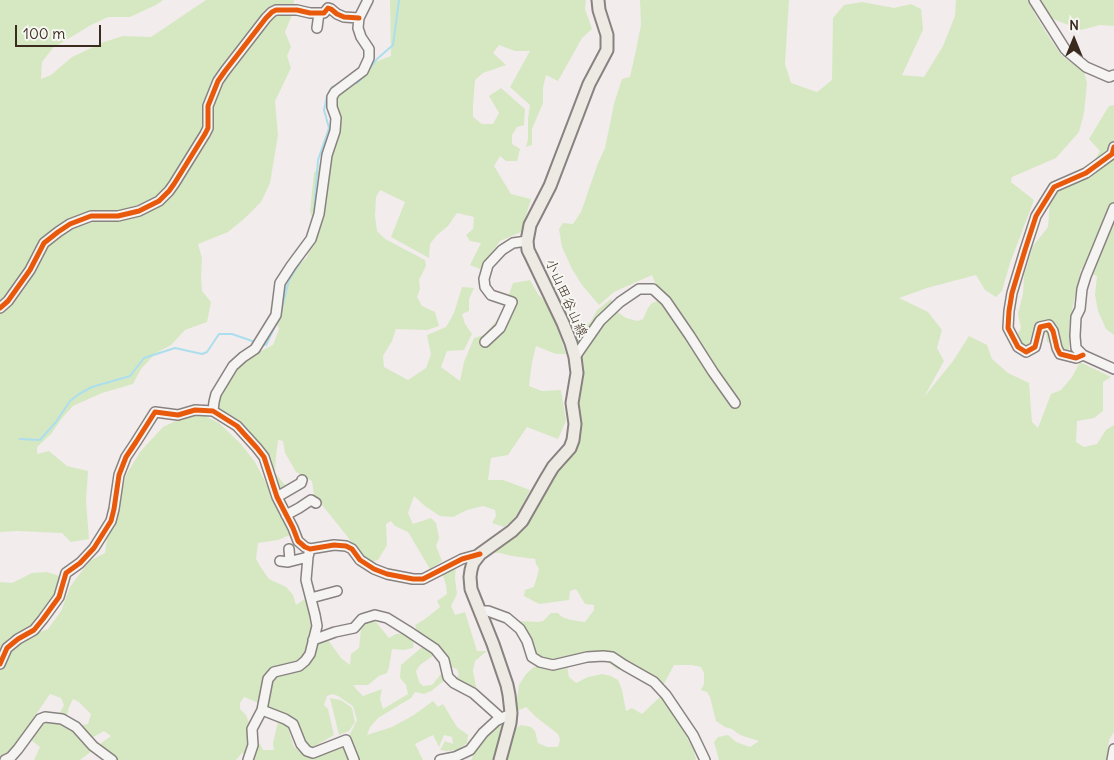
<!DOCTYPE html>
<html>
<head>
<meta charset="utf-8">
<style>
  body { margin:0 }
  #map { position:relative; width:1114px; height:760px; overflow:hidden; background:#f2ecec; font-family:Delius,sans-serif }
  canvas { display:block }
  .north { position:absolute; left:1049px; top:15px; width:50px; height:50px; -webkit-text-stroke:4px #f6f6f2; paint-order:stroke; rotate:0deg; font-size:14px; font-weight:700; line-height:20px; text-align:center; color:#3b2a1e }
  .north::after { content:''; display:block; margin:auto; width:18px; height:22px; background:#3b2a1e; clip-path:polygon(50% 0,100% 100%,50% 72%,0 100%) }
  .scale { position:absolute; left:15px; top:25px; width:86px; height:22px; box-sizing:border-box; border:2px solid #3b2a1e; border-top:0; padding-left:6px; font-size:15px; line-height:18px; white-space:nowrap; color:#3b2a1e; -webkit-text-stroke:4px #f6f6f2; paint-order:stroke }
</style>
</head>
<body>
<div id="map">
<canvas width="1114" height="760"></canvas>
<div class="north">N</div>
<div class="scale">100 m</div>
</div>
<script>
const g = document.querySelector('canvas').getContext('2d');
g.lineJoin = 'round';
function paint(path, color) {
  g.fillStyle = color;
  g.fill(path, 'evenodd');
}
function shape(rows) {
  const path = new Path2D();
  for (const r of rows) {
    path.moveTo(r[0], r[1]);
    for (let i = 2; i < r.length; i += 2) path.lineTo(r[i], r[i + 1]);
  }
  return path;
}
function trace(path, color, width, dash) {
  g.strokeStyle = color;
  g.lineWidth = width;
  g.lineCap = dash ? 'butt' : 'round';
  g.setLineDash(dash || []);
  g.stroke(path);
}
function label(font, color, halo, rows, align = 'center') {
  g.font = font + ' Delius,"Klee One",sans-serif';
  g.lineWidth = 4;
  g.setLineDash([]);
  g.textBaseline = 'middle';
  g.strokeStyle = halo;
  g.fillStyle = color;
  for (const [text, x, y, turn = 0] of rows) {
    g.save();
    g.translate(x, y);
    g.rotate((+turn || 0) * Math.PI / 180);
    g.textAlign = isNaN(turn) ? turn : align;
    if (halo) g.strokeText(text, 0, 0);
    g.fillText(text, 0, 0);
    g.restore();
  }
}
const green = shape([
  [0,0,163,0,156,5,130,17,108,17,91,25,53,48,42,62,41,79,51,75,72,57,104,42,123,36,151,37,206,0,294,0,292,15,285,32,291,47,287,56,291,68,275,101,278,135,270,183,261,202,244,219,228,232,198,244,202,258,201,277,202,291,211,302,207,322,185,330,171,345,156,353,141,369,133,384,102,393,73,406,62,418,51,434,37,447,37,454,49,451,67,466,88,471,86,501,89,539,71,542,62,533,17,531,0,532],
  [390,0,586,0,585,9,592,29,582,38,558,81,546,75,543,88,543,103,532,129,532,145,526,147,528,139,528,118,530,105,510,87,530,51,515,51,499,45,493,53,506,65,483,73,475,80,473,105,473,117,482,124,493,124,499,113,489,96,501,88,525,109,524,125,517,127,512,135,512,144,520,149,517,161,506,161,500,156,494,166,511,194,531,199,521,232,500,241,480,269,470,265,481,243,470,241,466,235,473,229,474,217,457,213,448,226,437,235,430,244,429,258,391,237,405,202,380,190,376,197,375,216,377,231,385,239,425,260,426,266,419,280,420,289,417,297,422,306,435,312,439,326,427,330,396,329,392,341,383,356,384,367,408,380,426,368,431,354,427,335,446,327,454,313,462,287,474,288,469,299,469,311,462,314,465,324,472,334,464,350,447,351,441,367,460,381,464,362,474,338,484,335,504,312,506,303,513,283,530,280,538,294,550,307,566,354,556,354,536,346,532,362,529,386,542,391,561,390,566,421,558,439,527,427,508,455,491,458,488,480,503,480,530,490,521,508,513,520,504,527,492,523,496,516,495,510,483,506,467,510,453,517,440,516,425,506,414,496,408,513,413,524,431,518,436,523,439,538,436,546,442,561,430,569,408,532,395,526,391,521,386,524,387,545,378,560,368,563,354,547,347,536,314,495,312,481,296,472,285,453,283,441,278,440,276,456,275,473,285,485,278,494,255,452,244,439,223,419,210,409,208,406,219,388,243,360,273,345,279,329,270,309,280,285,307,257,317,234,310,211,314,173,326,155,335,126,329,95,332,86,375,62,391,56],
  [640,0,789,0,785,64,791,83,817,92,832,80,833,18,844,5,862,2,894,8,911,4,921,9,923,30,902,75,924,77,943,46,955,16,956,0,1114,0,1114,26,1100,25,1081,30,1033,11,1047,34,1062,56,1084,72,1087,83,1084,113,1079,132,1056,158,1012,177,1011,182,1034,200,1010,263,1002,291,996,297,985,290,976,275,927,288,899,298,928,312,942,330,937,348,944,361,924,397,953,361,969,336,987,345,992,359,1008,373,1029,383,1032,422,1038,428,1051,394,1061,390,1072,377,1080,362,1111,377,1103,382,1103,411,1094,418,1077,421,1076,442,1084,447,1097,444,1106,430,1114,425,1114,732,1109,740,1107,760,719,760,714,742,718,737,728,735,736,742,750,747,759,741,740,735,732,729,725,727,716,721,710,697,707,692,701,690,704,684,704,673,701,667,692,665,674,665,665,682,658,690,627,664,618,670,609,663,598,659,551,661,539,659,533,654,530,643,520,621,538,622,543,621,551,613,558,613,562,617,571,620,585,622,594,610,594,605,585,604,576,589,570,591,569,600,539,604,524,596,525,590,534,587,539,569,536,564,535,559,512,556,500,553,486,552,518,522,572,448,574,367,565,322,571,322,581,325,590,323,597,310,611,299,616,311,626,318,638,321,643,319,648,308,652,303,657,301,660,295,652,275,614,292,599,305,582,285,572,269,562,247,559,229,563,223,573,224,581,212,598,163,605,148,614,104,622,79,630,77,636,50,641,25],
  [1114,105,1114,335,1106,329,1098,311,1095,295,1097,276,1081,269,1072,310,1069,331,1069,351,1047,342,1046,333,1033,330,1028,348,1013,342,1021,328,1018,314,1023,294,1024,275,1033,246,1048,227,1050,200,1059,185,1080,169,1094,161,1100,151,1089,139,1109,106],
  [203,415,219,423,241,444,255,462,287,523,290,535,278,540,258,543,256,559,260,566,269,579,286,587,293,595,296,605,305,599,318,603,320,623,322,636,326,637,341,658,350,665,351,654,359,648,361,629,371,616,389,638,396,634,408,633,414,637,413,648,404,650,392,649,389,667,387,673,379,676,368,685,353,685,357,690,363,696,382,689,380,699,383,709,408,694,406,685,400,678,401,665,421,648,431,648,434,655,420,665,416,671,419,682,423,686,432,685,441,674,445,680,431,691,424,694,415,692,411,698,378,718,370,727,367,735,392,727,414,715,433,701,438,707,443,704,457,727,468,735,467,743,457,750,447,751,440,750,445,741,453,744,452,737,444,735,439,747,433,735,415,744,423,760,355,760,348,738,357,720,353,706,338,696,332,694,327,696,324,705,328,709,334,735,315,746,306,747,292,724,268,708,265,701,259,703,244,697,240,703,240,709,246,715,250,725,250,737,260,744,263,750,274,750,273,743,279,717,287,725,294,747,299,751,311,756,342,742,348,760,245,760,246,754,242,753,236,760,112,760,100,744,111,736,104,731,90,739,76,726,88,724,91,714,79,702,73,699,69,707,66,719,59,715,64,705,61,698,50,694,24,732,16,748,6,758,0,760,0,669,8,650,37,633,48,629,61,611,70,587,81,572,90,561,105,553,109,524,123,487,126,475,140,452,163,427,184,417],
  [456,562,455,579,457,594,451,606,455,615,465,612,477,651,487,651,475,661,473,671,477,691,454,680,459,675,457,669,448,666,418,633,415,625,425,619,440,607,437,601,447,594,446,585,442,572],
  [47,572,69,579,55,612,42,623,26,631,10,637,0,653,0,582,12,583,32,573],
  [567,666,569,677,576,683,588,677,602,674,611,676,618,680,622,690,626,711,632,708,642,714,661,696,671,708,680,723,694,751,696,760,471,760,472,759,474,750,472,741,474,737,486,727,505,713,511,731,521,725,531,727,535,731,538,743,547,747,558,747,560,740,558,734,536,717,526,707,515,712,519,685,526,674,534,667],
  [330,698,341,700,352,708,355,722,349,731,339,735],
  [43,718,66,724,96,748,80,760,34,760,40,747,26,736]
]);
const stream = shape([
  [353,83,357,83,363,77,377,59,393,45,399,0],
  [316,214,314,211,318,160,329,128,324,110,327,96,332,87,336,86],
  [280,316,289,280,311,245],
  [262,344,266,345,278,320],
  [20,439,40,440,56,422,70,401,79,394,92,387,130,376,144,358,175,348,202,354,207,352,219,334,232,334,255,342]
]);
const minor = shape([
  [1034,0,1065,49,1068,52,1086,67,1109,77,1114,75],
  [317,28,319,13],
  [1114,208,1086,276,1082,289,1080,309,1076,317,1075,336,1076,348,1083,355,1114,369],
  [0,308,8,301,30,270,44,243,58,232,70,224,91,216,118,216,139,211,159,201,169,191,174,184,205,134,208,128,208,106,218,81,225,71,266,18,272,12,276,10,297,10,310,13,324,13,328,8,331,9,337,14,344,17,359,18],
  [485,342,500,328,512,302,491,295,485,287,484,279,488,265,502,250,513,243,527,241],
  [1083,355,1076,358,1060,354,1057,348,1053,331,1049,325,1040,327,1035,347,1026,352,1018,347,1008,328,1009,311,1012,293,1025,250,1036,216,1054,187,1086,173,1112,154,1114,147],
  [575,357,600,321,620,302,639,289,653,289,666,301,690,336,713,372,735,403],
  [213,411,214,402,216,394,233,366,243,357,255,349,276,315,280,283,291,266,311,239,319,214,327,155,335,131,336,118,332,107,332,97,335,92,363,71,369,58,369,49,361,37,358,28,359,18,368,0],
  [277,497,301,483,302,480],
  [286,515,299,508,311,500,316,503],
  [289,549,290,561],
  [280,561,288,562,308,557],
  [311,598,337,591],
  [480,611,488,611,507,618,520,629,527,641,532,657,540,662,553,665,587,657,603,656,612,657,624,665,654,682,666,695,693,735,705,760],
  [313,640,335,632,354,628,362,619,375,615,387,618,408,631,435,649,444,660,448,677,454,683,473,693,501,718],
  [0,664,7,648,18,639,34,630,43,619,59,597,66,573,80,563,94,548,111,521,114,509,119,475,126,457,136,442,155,412,178,415,195,410,213,411,237,426,257,448,264,457,277,497,293,528,298,541,305,547,310,549,334,545,346,546,352,549,360,560,374,569,387,574,413,579,423,579,462,559,480,554],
  [262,710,285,719,293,724,301,744,307,751,313,753,346,740,354,760],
  [5,760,11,757,18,749,40,719,45,717,62,719,76,727,93,746,112,760],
  [248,760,253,745,252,729,262,710,268,679,274,672,299,666,305,661,310,654,317,626,315,615,306,580,308,557,310,549],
  [440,760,455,757,470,750,483,733,496,721,506,716],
  [1112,760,1114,749]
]);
const major = shape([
  [500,760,510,723,511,713,509,695,507,685,493,644,471,589,470,577,471,570,473,563,480,554,512,531,522,521,547,477,553,467,570,448,573,440,575,424,572,403,577,373,575,357,571,343,563,323,531,256,528,250,527,241,530,225,550,186,589,84,607,50,607,35,599,10,598,0]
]);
const cycleway = shape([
  [0,308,8,301,30,270,44,243,58,232,70,224,91,216,118,216,139,211,159,201,169,191,174,184,205,134,208,128,208,106,218,81,225,71,266,18,272,12,276,10,297,10,310,13,324,13,328,8,331,9,337,14,344,17,359,18],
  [1083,355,1076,358,1060,354,1057,348,1053,331,1049,325,1040,327,1035,347,1026,352,1018,347,1008,328,1009,311,1012,293,1025,250,1036,216,1054,187,1086,173,1112,154,1114,147],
  [0,664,7,648,18,639,34,630,43,619,59,597,66,573,80,563,94,548,111,521,114,509,119,475,126,457,136,442,155,412,178,415,195,410,213,411,237,426,257,448,264,457,277,497,293,528,298,541,305,547,310,549,334,545,346,546,352,549,360,560,374,569,387,574,413,579,423,579,462,559,480,554]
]);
const streetNames = [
  ["小山田谷山線",566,298,66]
];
paint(green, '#d6e8c2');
trace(stream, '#acdeee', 2);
trace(minor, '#888280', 12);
trace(major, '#888280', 15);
trace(minor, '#f5f4f2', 9);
trace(major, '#ede9e3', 11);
trace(cycleway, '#e8590c', 5);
label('14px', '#3b2a1e', '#f6f6f2', streetNames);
</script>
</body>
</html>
